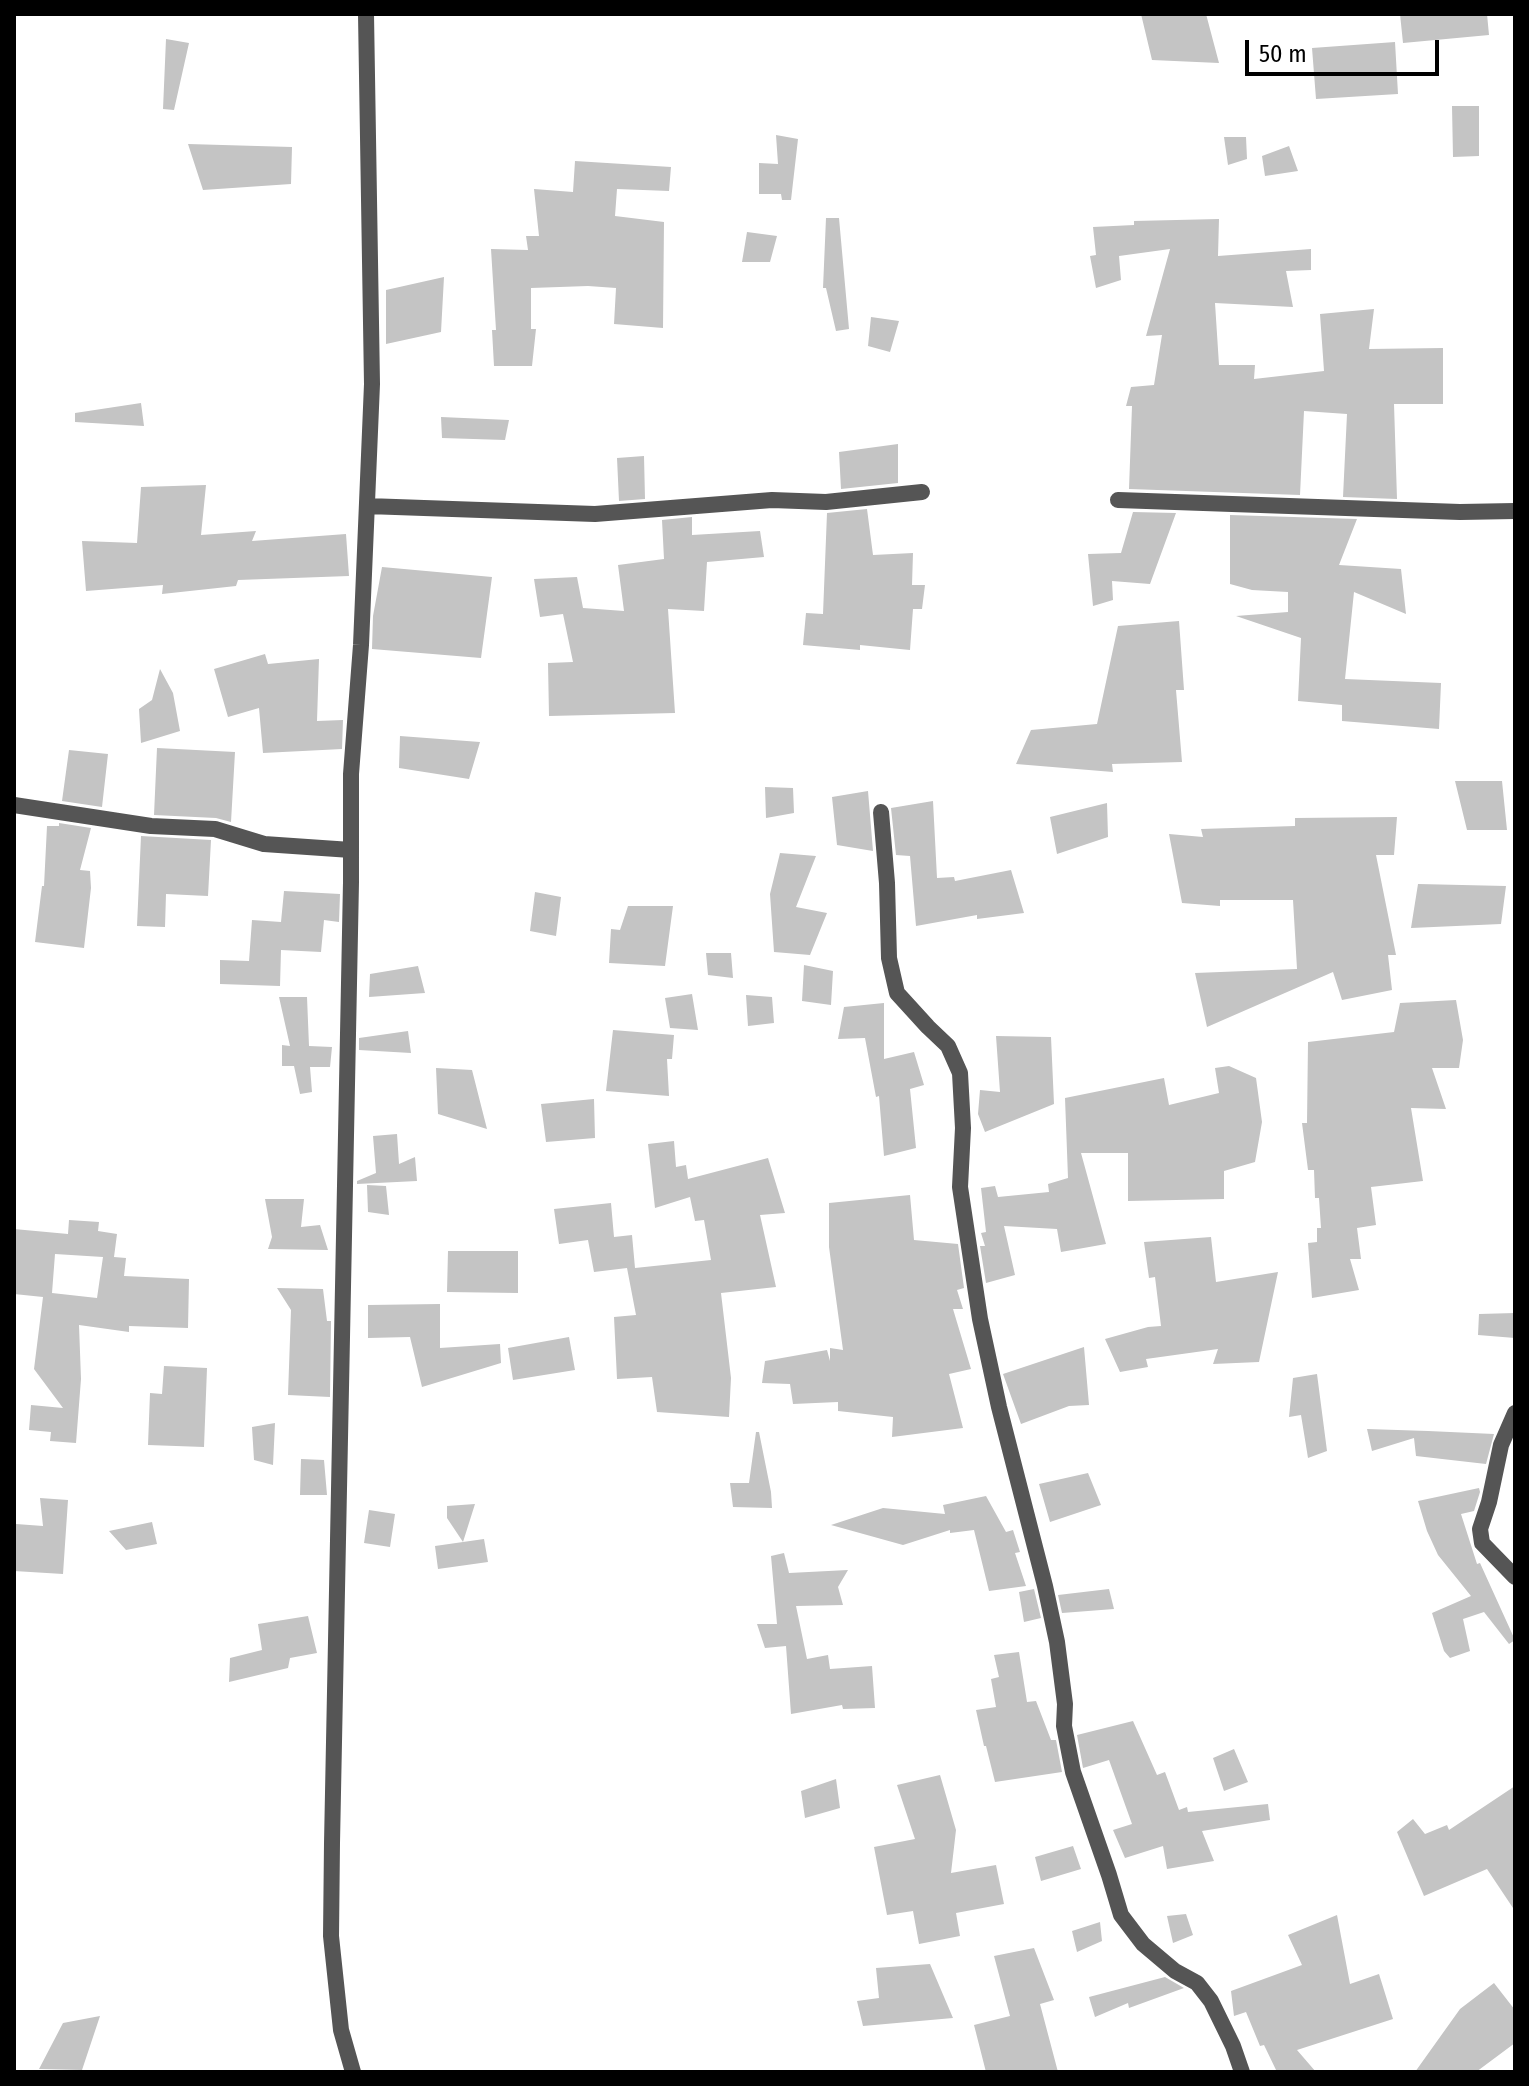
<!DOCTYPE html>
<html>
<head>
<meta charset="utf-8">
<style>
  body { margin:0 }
  #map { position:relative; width:1529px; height:2086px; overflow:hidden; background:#fff; font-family:"Fira Sans Condensed",sans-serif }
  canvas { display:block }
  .frame { position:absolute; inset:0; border:16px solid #000; pointer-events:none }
  .scale { position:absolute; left:1245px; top:40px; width:194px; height:36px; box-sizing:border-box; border:4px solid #000; border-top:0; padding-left:10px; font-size:24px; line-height:28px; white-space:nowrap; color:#000; -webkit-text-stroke:6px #fff; paint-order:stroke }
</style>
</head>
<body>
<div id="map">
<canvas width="1529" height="2086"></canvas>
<div class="frame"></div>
<div class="scale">50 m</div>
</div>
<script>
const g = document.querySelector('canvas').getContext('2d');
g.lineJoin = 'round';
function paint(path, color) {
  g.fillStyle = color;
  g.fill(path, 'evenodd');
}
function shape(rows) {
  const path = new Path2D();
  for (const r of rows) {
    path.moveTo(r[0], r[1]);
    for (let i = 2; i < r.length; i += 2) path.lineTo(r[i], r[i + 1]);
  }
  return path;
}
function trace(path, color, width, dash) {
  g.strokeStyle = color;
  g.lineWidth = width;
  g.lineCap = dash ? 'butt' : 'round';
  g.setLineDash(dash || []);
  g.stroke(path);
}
const building = shape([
  [1141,14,1206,14,1219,63,1152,60],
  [1400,14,1487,14,1489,35,1403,43],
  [166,39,189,43,174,110,163,109],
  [1395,42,1398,94,1316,99,1312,48],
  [1452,106,1479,106,1479,156,1453,157],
  [776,135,798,139,791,200,782,200,781,194,759,194,759,163,778,164],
  [1224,137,1246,137,1247,159,1228,165],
  [188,144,292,147,291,184,203,190],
  [1289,146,1298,171,1265,176,1262,156],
  [575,161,671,167,669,191,617,189,615,216,664,222,663,328,614,324,616,288,588,286,531,288,531,329,536,329,532,366,494,366,492,330,496,330,491,249,528,250,526,236,539,236,534,189,573,192],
  [826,218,839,218,849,329,836,331,826,288,823,288],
  [1219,219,1218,256,1311,249,1311,270,1286,271,1293,307,1215,303,1219,365,1255,365,1254,379,1324,371,1320,314,1374,309,1369,349,1443,348,1443,404,1394,404,1397,499,1343,497,1347,414,1304,411,1300,495,1129,489,1132,406,1126,406,1131,387,1154,385,1162,335,1146,336,1170,249,1119,256,1121,280,1096,288,1090,256,1096,255,1093,227,1134,225,1134,221],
  [747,232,777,236,770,262,742,262],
  [444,277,441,332,386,344,386,290],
  [871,317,899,321,890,352,868,346],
  [141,403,144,426,75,422,75,413],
  [441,417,509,420,505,440,442,438],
  [898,444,898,483,841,489,839,452],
  [644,456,645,499,619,501,617,458],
  [206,485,201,535,256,531,252,541,346,534,349,576,238,580,236,586,162,594,163,585,86,591,82,541,137,543,141,487],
  [867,509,873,555,913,553,912,585,925,585,922,609,913,609,910,650,860,645,860,650,803,645,806,613,823,614,827,513],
  [1133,512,1176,513,1150,584,1112,581,1113,600,1093,606,1088,554,1121,553],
  [1230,515,1357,519,1339,565,1401,569,1406,614,1354,592,1345,679,1441,683,1439,729,1342,721,1342,705,1298,701,1301,638,1236,616,1288,612,1288,592,1252,590,1230,584],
  [692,517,692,535,760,531,764,557,707,562,704,611,668,609,675,713,549,716,548,663,573,662,563,614,540,617,534,579,577,577,583,608,624,611,618,565,664,559,662,520],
  [382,567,492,577,481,658,372,649,373,616],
  [1179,621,1184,690,1176,690,1182,762,1112,764,1113,772,1016,764,1031,730,1097,724,1118,626],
  [265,654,268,664,319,659,317,721,343,720,342,749,263,753,259,708,228,717,214,669],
  [160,669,173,693,180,731,141,743,139,709,152,700],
  [400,736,480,742,469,779,399,768],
  [157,748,235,752,231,822,216,818,154,815],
  [69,750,108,754,102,807,62,801],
  [1455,781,1502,781,1507,830,1467,830],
  [765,787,793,788,794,813,766,818],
  [868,791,873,851,837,845,832,797],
  [933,801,937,878,954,877,955,881,1011,870,1024,913,977,919,977,915,916,926,910,856,896,855,891,808],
  [1107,803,1108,837,1057,854,1050,817],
  [1397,817,1394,855,1376,855,1396,955,1388,955,1392,990,1342,1000,1333,972,1207,1027,1195,973,1297,969,1293,900,1220,900,1220,906,1182,903,1169,834,1203,837,1201,829,1295,826,1295,818],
  [59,823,91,828,80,870,90,871,91,888,84,948,35,942,42,886,44,886,47,826,59,826],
  [141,836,211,840,208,896,166,894,165,927,137,926],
  [780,853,816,856,796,907,827,913,810,955,774,952,770,894],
  [1418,884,1506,886,1501,924,1411,928],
  [284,891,340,894,339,922,324,920,321,952,281,950,280,986,220,984,220,960,249,961,252,920,281,922],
  [535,892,561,897,556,936,530,931],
  [628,906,673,906,665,966,609,963,611,929,620,930],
  [706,953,731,953,733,978,708,975],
  [804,965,833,971,831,1005,802,1001],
  [418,966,425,993,369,997,370,974],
  [692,994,698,1030,670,1028,665,998],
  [746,995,772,997,774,1023,748,1026],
  [279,997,307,997,309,1046,332,1047,330,1067,310,1067,312,1092,300,1094,294,1066,282,1066,282,1045,290,1046],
  [1456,1000,1463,1040,1459,1068,1432,1068,1446,1109,1411,1108,1423,1181,1371,1187,1376,1225,1357,1228,1361,1259,1350,1259,1359,1290,1312,1298,1308,1243,1317,1242,1317,1228,1321,1228,1319,1198,1315,1198,1314,1170,1308,1170,1302,1123,1307,1123,1308,1042,1394,1032,1400,1003],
  [884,1003,884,1059,914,1052,924,1085,910,1089,916,1148,884,1156,879,1096,876,1097,865,1038,838,1039,844,1007],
  [613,1030,674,1035,672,1059,667,1059,669,1096,606,1091],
  [408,1031,411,1053,359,1050,359,1038],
  [996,1036,1051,1037,1054,1104,985,1132,978,1114,980,1090,1000,1092],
  [1229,1066,1256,1078,1262,1122,1255,1162,1224,1171,1224,1199,1128,1201,1128,1153,1081,1153,1106,1244,1061,1252,1057,1229,1004,1226,1015,1275,986,1283,980,1246,985,1246,981,1233,986,1232,981,1188,995,1186,998,1197,1049,1192,1048,1184,1068,1178,1065,1098,1164,1078,1169,1105,1219,1093,1215,1068],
  [436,1068,472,1070,487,1129,438,1114],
  [594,1099,595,1138,546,1142,541,1104],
  [397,1134,399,1164,415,1157,417,1181,357,1184,357,1181,376,1173,373,1136],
  [674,1141,676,1167,686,1165,688,1179,768,1158,785,1213,760,1215,776,1287,721,1293,731,1378,729,1417,657,1412,652,1377,617,1379,614,1317,636,1315,627,1268,594,1272,588,1240,559,1244,554,1209,611,1203,614,1237,632,1235,635,1268,711,1260,704,1220,695,1221,690,1197,655,1208,648,1144],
  [367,1185,386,1186,389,1215,368,1212],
  [910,1195,914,1240,958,1244,964,1288,957,1290,963,1309,953,1309,971,1369,949,1374,963,1428,892,1437,893,1417,838,1411,838,1402,793,1404,790,1384,762,1383,765,1361,827,1350,830,1361,830,1348,843,1350,829,1247,829,1203],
  [265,1199,304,1199,301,1227,320,1225,328,1250,268,1249,272,1237],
  [69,1220,99,1222,98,1231,117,1234,114,1257,126,1258,124,1276,189,1279,188,1328,129,1326,129,1332,79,1325,81,1379,76,1443,50,1441,51,1432,29,1430,31,1405,63,1408,34,1369,43,1297,14,1294,14,1229,68,1234],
  [55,1254,103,1257,97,1298,52,1293],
  [1211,1237,1216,1282,1278,1272,1259,1362,1213,1364,1218,1349,1146,1359,1148,1367,1120,1372,1105,1339,1148,1327,1161,1326,1155,1277,1149,1278,1144,1242],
  [448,1251,518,1251,518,1293,447,1292],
  [277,1288,323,1289,327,1321,331,1321,330,1397,288,1395,291,1310],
  [440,1304,440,1348,500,1344,501,1363,422,1387,410,1337,368,1338,368,1305],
  [1515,1313,1515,1338,1478,1335,1479,1314],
  [569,1337,575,1370,513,1380,508,1348],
  [1084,1347,1089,1405,1069,1406,1021,1424,1003,1374],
  [164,1366,207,1368,204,1447,148,1445,150,1393,162,1394],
  [1317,1374,1327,1451,1308,1458,1301,1415,1289,1417,1293,1378],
  [275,1423,273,1465,254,1460,252,1427],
  [1367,1429,1428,1431,1494,1434,1486,1464,1416,1456,1414,1438,1372,1451],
  [756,1432,759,1432,771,1492,772,1508,733,1507,730,1483,749,1483],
  [301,1459,324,1460,327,1495,300,1495],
  [1088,1473,1101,1505,1050,1522,1039,1484],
  [1479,1488,1480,1492,1474,1511,1461,1514,1477,1564,1480,1563,1515,1640,1509,1644,1484,1612,1463,1619,1470,1651,1450,1658,1444,1651,1432,1613,1471,1596,1438,1555,1427,1531,1418,1501],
  [986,1496,1006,1532,1013,1530,1020,1552,1015,1553,1026,1586,989,1591,974,1530,950,1533,950,1530,903,1545,831,1525,883,1508,945,1514,943,1505],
  [40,1498,68,1500,63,1574,14,1571,16,1524,43,1526],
  [475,1504,463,1542,484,1539,488,1562,438,1569,435,1546,463,1542,447,1518,447,1506],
  [369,1510,395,1514,390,1547,364,1543],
  [152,1522,157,1544,126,1550,109,1531],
  [784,1553,789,1573,848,1570,838,1587,843,1605,796,1606,807,1659,828,1655,830,1669,872,1666,875,1708,843,1709,842,1705,791,1714,786,1646,765,1648,757,1624,777,1624,771,1556],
  [1034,1589,1041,1618,1024,1622,1019,1592],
  [1109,1589,1114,1609,1062,1613,1058,1595],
  [308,1616,317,1653,290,1658,288,1668,229,1682,230,1658,262,1650,258,1624],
  [1019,1652,1027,1702,1036,1701,1051,1740,1056,1740,1062,1772,995,1782,986,1746,984,1746,976,1710,996,1707,991,1679,999,1677,994,1655],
  [1133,1721,1157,1775,1165,1772,1179,1810,1187,1807,1188,1812,1268,1804,1270,1820,1202,1831,1214,1861,1167,1869,1163,1846,1125,1858,1113,1830,1132,1824,1109,1760,1083,1768,1077,1735],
  [1234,1749,1248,1782,1224,1791,1213,1758],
  [940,1775,956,1830,951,1873,996,1865,1004,1904,956,1913,960,1936,919,1944,913,1911,887,1915,874,1847,915,1839,897,1785],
  [836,1779,840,1808,805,1818,801,1791],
  [1515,1786,1515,1911,1487,1869,1424,1896,1397,1832,1413,1819,1425,1834,1447,1825,1449,1830],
  [1073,1846,1081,1869,1041,1881,1035,1857],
  [1186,1914,1193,1935,1173,1943,1167,1916],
  [1337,1915,1350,1984,1379,1974,1393,2019,1297,2050,1316,2072,1277,2072,1264,2045,1260,2046,1246,2012,1234,2016,1231,1991,1302,1965,1288,1935],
  [1100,1922,1102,1941,1077,1952,1072,1931],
  [1034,1948,1054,2000,1040,2004,1058,2072,986,2072,974,2025,1010,2016,994,1956],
  [930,1964,953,2018,863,2026,857,2001,879,1998,876,1968],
  [1165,1977,1184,1988,1129,2008,1128,2003,1095,2017,1089,1997],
  [1494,1983,1515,2010,1515,2043,1476,2072,1415,2072,1460,2009],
  [100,2016,82,2070,39,2069,63,2023]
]);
const minor = shape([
  [1118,500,1460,512,1515,511],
  [367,506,595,514,772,500,826,502,922,492],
  [14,805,151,826,215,829,264,844,351,850],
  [881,812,887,883,889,958,897,993,928,1027,948,1046,960,1073,963,1128,960,1187,980,1319,999,1407,1045,1586,1057,1642,1065,1704,1064,1726,1073,1772,1109,1875,1121,1915,1143,1944,1175,1971,1197,1983,1211,2001,1233,2046,1242,2072],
  [1515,1413,1501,1445,1489,1502,1480,1529,1482,1543,1515,1577],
  [353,2072,341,2030,331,1936,332,1843,351,882,351,774,361,645,372,384,366,14]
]);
paint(building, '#c4c4c4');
trace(minor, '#555', 16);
</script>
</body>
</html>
